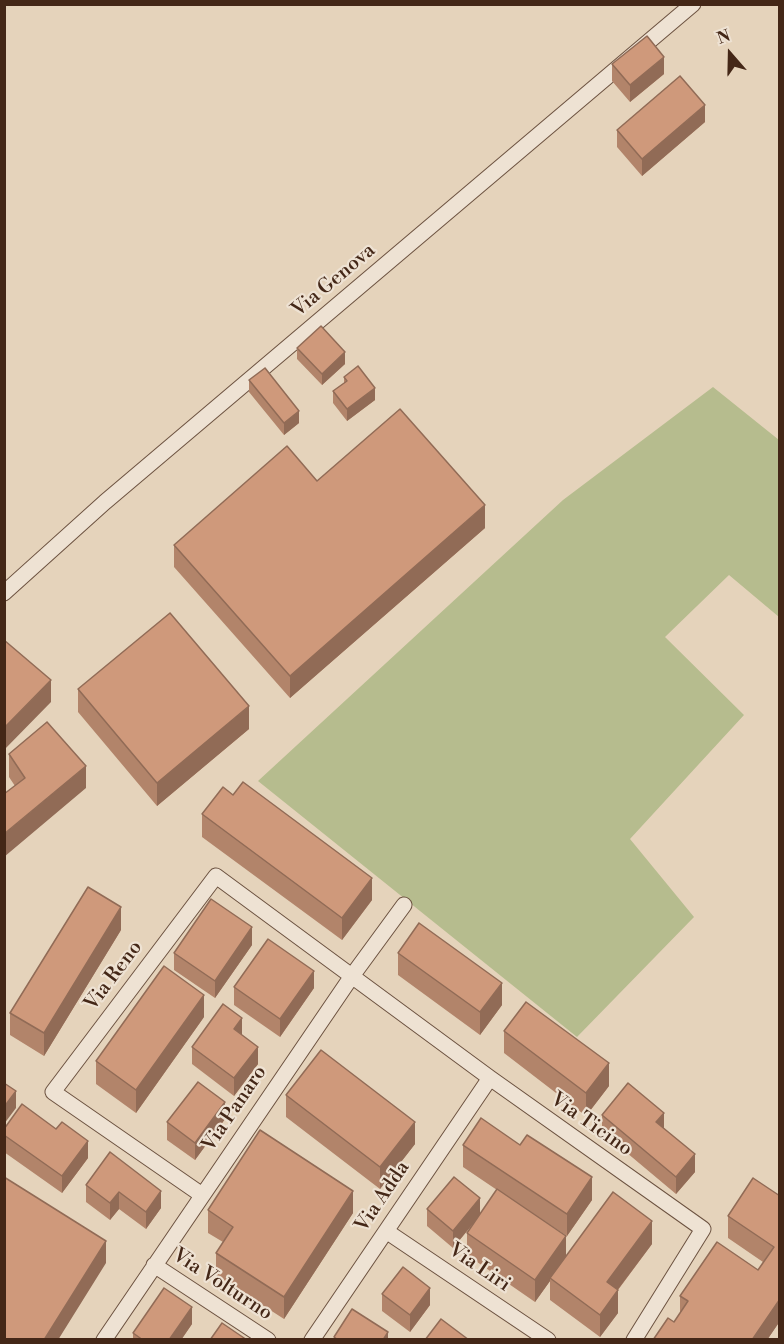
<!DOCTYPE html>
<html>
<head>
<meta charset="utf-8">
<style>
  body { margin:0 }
  #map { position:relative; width:784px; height:1344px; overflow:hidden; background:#e5d3bb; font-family:"Libre Bodoni",serif }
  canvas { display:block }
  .frame { position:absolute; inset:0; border:6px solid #442717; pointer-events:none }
  .north { position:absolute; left:700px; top:24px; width:60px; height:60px; -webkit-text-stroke:4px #eee2d3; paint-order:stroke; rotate:340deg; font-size:16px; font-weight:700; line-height:24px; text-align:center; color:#442717 }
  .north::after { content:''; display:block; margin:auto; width:21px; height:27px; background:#442717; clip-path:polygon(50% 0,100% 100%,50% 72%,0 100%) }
</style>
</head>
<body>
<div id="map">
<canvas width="784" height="1344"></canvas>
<div class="frame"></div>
<div class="north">N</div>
</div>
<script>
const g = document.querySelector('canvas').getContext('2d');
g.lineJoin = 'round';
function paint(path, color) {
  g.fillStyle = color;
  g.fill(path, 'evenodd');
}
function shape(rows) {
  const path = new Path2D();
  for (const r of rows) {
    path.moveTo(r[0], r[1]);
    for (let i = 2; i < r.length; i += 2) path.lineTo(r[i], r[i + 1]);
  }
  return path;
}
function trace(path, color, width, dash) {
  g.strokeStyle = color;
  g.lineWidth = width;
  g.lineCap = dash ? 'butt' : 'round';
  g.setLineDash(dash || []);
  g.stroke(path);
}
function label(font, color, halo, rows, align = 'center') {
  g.font = font + ' "Libre Bodoni",serif';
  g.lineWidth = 4.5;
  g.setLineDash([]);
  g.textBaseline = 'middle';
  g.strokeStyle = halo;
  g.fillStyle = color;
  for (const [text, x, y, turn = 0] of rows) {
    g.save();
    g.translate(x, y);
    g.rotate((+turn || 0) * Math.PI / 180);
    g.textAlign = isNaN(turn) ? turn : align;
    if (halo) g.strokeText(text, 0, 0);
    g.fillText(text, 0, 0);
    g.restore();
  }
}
const green = shape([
  [713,387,779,440,779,617,729,575,665,637,744,715,630,839,694,917,577,1037,258,781,563,500]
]);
const street = shape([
  [4,593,105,502,693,4],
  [202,1195,53,1092,216,876,490,1078,703,1229,634,1340],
  [386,1231,548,1340],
  [154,1265,268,1340],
  [104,1340,352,976,404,905],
  [312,1340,490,1078]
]);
const wall = shape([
  [612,64,664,74,630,102,612,81],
  [705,122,642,176,617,147,617,130],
  [297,348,345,364,322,385,297,359],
  [344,377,375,400,347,421,333,403,333,391,344,383],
  [249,380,299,423,284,435,249,392],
  [317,481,485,528,290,698,174,567,174,545],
  [78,689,249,729,157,806,78,712],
  [9,754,86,788,15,786,9,777],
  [202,814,372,900,342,940,202,837],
  [121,930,44,1056,10,1035,10,1013],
  [252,945,215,998,174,970,174,953],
  [398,953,502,1005,480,1035,398,975],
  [234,987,314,988,280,1037,234,1005],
  [204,1017,136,1113,96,1084,96,1061],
  [504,1031,609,1086,586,1116,504,1053],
  [242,1035,258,1064,234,1096,192,1064,192,1047],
  [286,1095,415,1144,380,1189,286,1117],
  [602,1115,664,1128,695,1172,676,1194,602,1132],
  [225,1119,195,1160,167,1140,167,1122],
  [4,1129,88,1158,62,1193,4,1152],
  [463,1145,592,1200,567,1236,533,1214,566,1257,652,1244,618,1290,618,1313,600,1337,550,1300,550,1281,535,1302,467,1255,467,1233,473,1224,453,1248,427,1226,427,1209,480,1214,497,1190,463,1167],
  [110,1152,161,1208,146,1229,119,1209,110,1220,86,1202,86,1185],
  [780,1196,780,1321,767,1340,653,1340,674,1322,680,1313,680,1296,758,1270,763,1262,728,1238,728,1216],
  [208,1210,353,1213,284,1319,216,1275,216,1253,223,1242,208,1233],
  [382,1294,430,1305,410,1332,382,1311],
  [192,1324,181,1340,133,1340,133,1333]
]);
const shadedWall = shape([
  [664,57,664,74,630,102,630,85],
  [705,105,705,122,642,176,642,159],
  [345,352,345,364,322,385,322,374],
  [375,388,375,400,347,421,347,409],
  [299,411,299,423,284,435,284,423],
  [485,505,485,528,290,698,290,676],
  [51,680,51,702,4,750,4,728],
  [249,706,249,729,157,806,157,783],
  [86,766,86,788,4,857,4,834],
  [372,878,372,900,342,940,342,918],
  [121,907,121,930,44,1056,44,1033],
  [252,927,252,945,215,998,215,981],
  [314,971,314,988,280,1037,280,1019],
  [502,983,502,1005,480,1035,480,1012],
  [204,995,204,1017,136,1113,136,1090],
  [242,1018,242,1035,234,1029],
  [258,1047,258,1064,234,1096,234,1078],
  [609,1063,609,1086,586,1116,586,1093],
  [16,1091,16,1108,4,1124,4,1107],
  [225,1102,225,1119,195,1160,195,1143],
  [664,1113,664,1130,656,1122],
  [415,1122,415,1144,380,1189,380,1167],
  [88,1141,88,1158,62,1193,62,1176],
  [695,1154,695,1172,676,1194,676,1177],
  [592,1177,592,1200,567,1236,567,1214],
  [161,1191,161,1208,146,1229,146,1212],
  [353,1191,353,1213,284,1319,284,1297],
  [119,1192,119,1209,110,1220,110,1203],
  [480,1198,480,1215,453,1248,453,1231],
  [652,1221,652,1244,607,1304,607,1282],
  [566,1236,566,1258,550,1278,550,1281,535,1302,535,1280],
  [106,1241,106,1263,58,1340,44,1340],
  [430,1288,430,1305,410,1332,410,1315],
  [618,1290,618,1313,600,1337,600,1315],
  [780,1299,780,1321,767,1340,752,1340],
  [192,1307,192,1324,181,1340,169,1340],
  [388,1332,388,1340,383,1340]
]);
const building = shape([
  [647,36,664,57,630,85,612,64,647,36],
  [680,76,705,105,642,159,617,130,680,76],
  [321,326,345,352,322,374,297,348,321,326],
  [358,366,375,388,347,409,333,391,347,381,344,377,358,366],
  [265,368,299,411,284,423,249,380,265,368],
  [400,409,485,505,290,676,174,545,287,446,317,481,400,409],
  [170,613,249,706,157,783,78,689,170,613],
  [4,640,51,680,4,728,4,640],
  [47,722,86,766,4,834,4,794,25,778,9,754,47,722],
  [243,782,372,878,342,918,202,814,223,787,233,795,243,782],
  [88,887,121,907,44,1033,10,1013,88,887],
  [211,899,252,927,215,981,174,953,211,899],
  [419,923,502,983,480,1012,398,953,419,923],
  [268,939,314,971,280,1019,234,987,268,939],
  [164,966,204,995,136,1090,96,1061,164,966],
  [526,1002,609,1063,586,1093,504,1031,526,1002],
  [223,1004,242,1018,234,1029,258,1047,234,1078,192,1047,223,1004],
  [321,1050,415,1122,380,1167,286,1095,321,1050],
  [198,1082,225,1102,195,1143,167,1122,198,1082],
  [4,1083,16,1091,4,1107,4,1083],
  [628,1083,664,1113,656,1122,695,1154,676,1177,602,1115,628,1083],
  [22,1104,56,1129,62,1122,88,1141,62,1176,4,1135,4,1129,22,1104],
  [481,1118,520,1145,527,1135,592,1177,567,1214,463,1145,481,1118],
  [260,1130,353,1191,284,1297,216,1253,233,1227,208,1210,260,1130],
  [110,1152,161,1191,146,1212,119,1192,110,1203,86,1185,110,1152],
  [4,1177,106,1241,44,1340,4,1340,4,1177],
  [454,1177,480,1198,453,1231,427,1209,454,1177],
  [753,1178,780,1196,780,1299,752,1340,653,1340,668,1318,674,1322,688,1301,680,1296,717,1242,758,1270,774,1247,728,1216,753,1178],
  [497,1189,566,1236,535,1280,467,1233,497,1189],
  [613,1192,652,1221,607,1282,618,1290,600,1315,550,1278,613,1192],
  [403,1267,430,1288,410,1315,382,1294,403,1267],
  [164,1288,192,1307,169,1340,143,1340,133,1333,164,1288],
  [352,1309,388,1332,383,1340,338,1340,334,1337,352,1309],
  [441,1319,469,1340,425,1340,441,1319],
  [222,1323,247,1340,210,1340,222,1323]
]);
const streetNames = [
  ["Via Genova",334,281,-40],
  ["Via Reno",114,976,-53],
  ["Via Panaro",235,1109,-56],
  ["Via Ticino",591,1125,35],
  ["Via Adda",383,1197,-56],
  ["Via Liri",479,1268,34],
  ["Via Volturno",222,1285,33]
];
paint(green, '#b6bc8e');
trace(street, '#6c5240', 17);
trace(street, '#eee2d3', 15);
paint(wall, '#b2846a');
paint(shadedWall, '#916b56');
paint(building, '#cf997b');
trace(building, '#916b56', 1.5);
label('20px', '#442717', '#eee2d3', streetNames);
</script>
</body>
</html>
